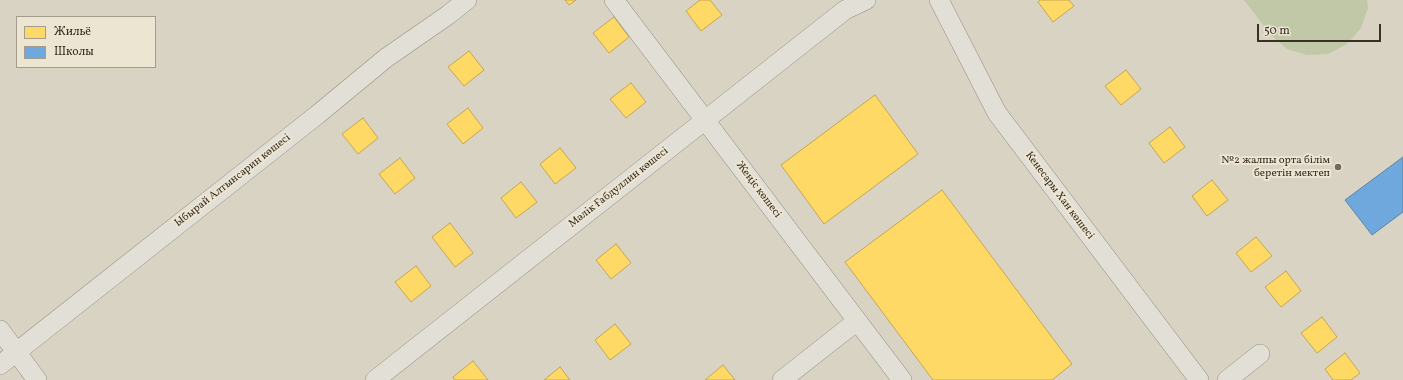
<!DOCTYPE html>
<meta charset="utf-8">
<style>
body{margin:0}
#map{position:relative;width:1403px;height:380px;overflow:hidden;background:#d8d3c2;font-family:Vollkorn,serif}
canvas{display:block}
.legend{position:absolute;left:16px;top:16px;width:140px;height:52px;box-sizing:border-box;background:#ece5d2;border:1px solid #a59c8d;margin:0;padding:5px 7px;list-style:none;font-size:12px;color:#3b2f26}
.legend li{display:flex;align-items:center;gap:8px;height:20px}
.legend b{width:20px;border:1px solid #a59c8d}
.scale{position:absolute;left:1257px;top:24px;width:124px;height:18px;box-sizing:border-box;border:2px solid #3b2f26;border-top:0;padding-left:5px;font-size:12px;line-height:14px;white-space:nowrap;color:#3b2f26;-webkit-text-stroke:3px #ece5d2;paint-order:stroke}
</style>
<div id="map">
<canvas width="1403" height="380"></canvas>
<ul class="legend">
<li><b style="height:11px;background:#ffd966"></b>Жильё</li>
<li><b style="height:11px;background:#6fa8dc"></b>Школы</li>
</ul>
<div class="scale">50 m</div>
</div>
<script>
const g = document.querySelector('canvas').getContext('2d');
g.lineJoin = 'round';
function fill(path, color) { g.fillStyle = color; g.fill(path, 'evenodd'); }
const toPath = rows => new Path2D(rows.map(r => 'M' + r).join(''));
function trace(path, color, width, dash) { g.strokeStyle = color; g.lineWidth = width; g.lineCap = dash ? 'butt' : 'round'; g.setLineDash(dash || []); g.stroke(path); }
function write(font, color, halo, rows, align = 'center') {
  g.font = font + ' Vollkorn,serif'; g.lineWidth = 4; g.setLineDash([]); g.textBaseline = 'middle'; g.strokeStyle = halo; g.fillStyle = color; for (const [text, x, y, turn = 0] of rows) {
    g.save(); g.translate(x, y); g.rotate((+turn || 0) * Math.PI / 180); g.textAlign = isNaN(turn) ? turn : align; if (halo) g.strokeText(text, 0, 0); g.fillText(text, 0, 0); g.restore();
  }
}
fill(toPath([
 [1244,0,1367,0,1368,8,1361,28,1347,44,1328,54,1307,55,1287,49,1271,35]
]), '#c0c8a8');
const homes = toPath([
 [565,0,576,0,569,5,565,0],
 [700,0,710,0,722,15,701,31,686,11,700,0],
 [1040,0,1069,0,1074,6,1053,22,1038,2,1040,0],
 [614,17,629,37,609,53,593,33,614,17],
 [469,51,484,70,464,86,448,67,469,51],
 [1126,70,1141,89,1121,105,1105,86,1126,70],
 [631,83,646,102,626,118,610,99,631,83],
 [875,95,918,154,824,224,781,165,875,95],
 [468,108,483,128,463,144,447,124,468,108],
 [363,118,378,138,358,154,342,134,363,118],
 [1170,127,1185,147,1164,163,1149,143,1170,127],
 [560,148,576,168,555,184,540,164,560,148],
 [400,158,415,178,395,194,379,174,400,158],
 [1212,180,1228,200,1207,216,1192,196,1212,180],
 [521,182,537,202,516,218,501,198,521,182],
 [942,190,1072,364,1052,380,933,380,845,262,942,190],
 [450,223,473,253,455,267,432,237,450,223],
 [1256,237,1272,256,1251,272,1236,253,1256,237],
 [616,244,631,263,611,279,596,260,616,244],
 [416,266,431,286,411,302,395,282,416,266],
 [1286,271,1301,291,1281,307,1265,287,1286,271],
 [1322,317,1337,337,1317,353,1301,333,1322,317],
 [615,324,631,344,610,360,595,340,615,324],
 [1345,353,1360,373,1351,380,1333,380,1325,369,1345,353],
 [473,361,488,380,455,380,453,377,473,361],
 [723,365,735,380,705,380,723,365],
 [560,367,570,380,544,380,560,367]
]);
fill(homes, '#ffd966');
trace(homes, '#c4a653', 1);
const schools = toPath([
 [1403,157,1403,212,1372,235,1345,200,1403,157]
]);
fill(schools, '#6fa8dc');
trace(schools, '#5f84a5', 1);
const minor = toPath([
 [614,0,902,380],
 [939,0,997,113,1199,380],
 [0,330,37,380],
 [0,365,317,115,386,58,448,15,467,0],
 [375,380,845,10,866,0],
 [782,380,857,321],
 [1227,380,1260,354]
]);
trace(minor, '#948f85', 20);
trace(minor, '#e2dfd6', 19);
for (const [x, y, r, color] of [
 [1338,167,4,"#72685d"]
]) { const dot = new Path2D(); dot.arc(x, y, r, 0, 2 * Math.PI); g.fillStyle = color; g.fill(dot); trace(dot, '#ece5d2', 1.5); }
write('11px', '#3b2f26', '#ece5d2', [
 ["№2 жалпы орта білім",1330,161],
 ["беретін мектеп",1330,174]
], 'right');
write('11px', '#3b2f26', '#ece5d2', [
 ["Ыбырай Алтынсарин көшесі",233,181,-38],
 ["Мәлік Ғабдуллин көшесі",619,188,-38],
 ["Жеңіс көшесі",758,190,53],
 ["Кенесары Хан көшесі",1059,196,53]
]);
</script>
